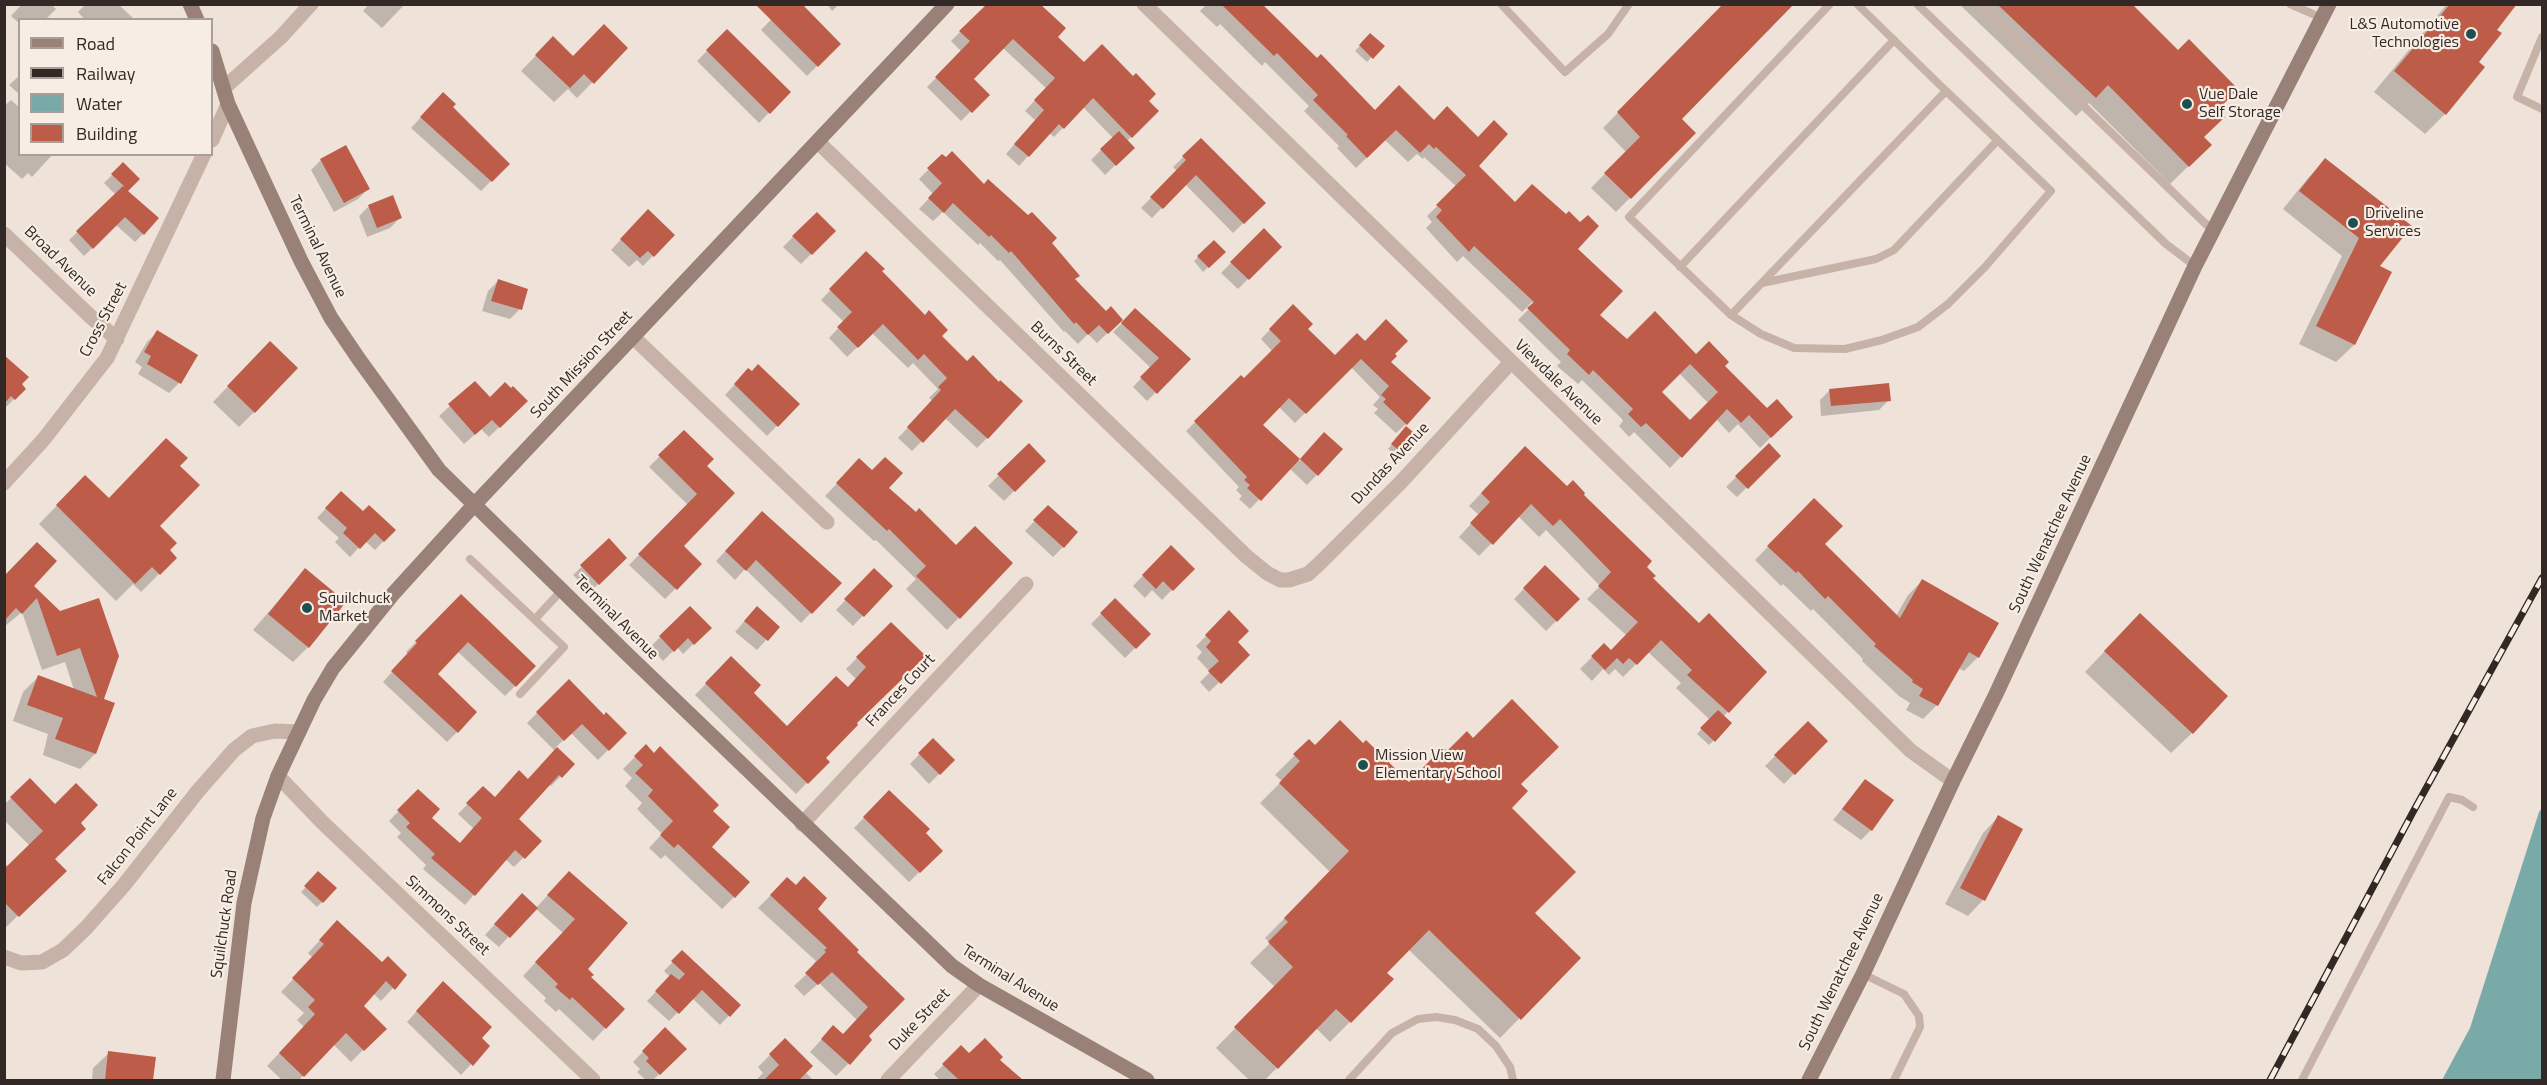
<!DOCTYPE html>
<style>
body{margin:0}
#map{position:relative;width:2547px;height:1085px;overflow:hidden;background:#efe3d9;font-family:"Titillium Web",sans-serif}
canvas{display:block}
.frame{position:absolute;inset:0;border:6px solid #322926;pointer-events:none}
.legend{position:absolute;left:18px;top:18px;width:195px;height:138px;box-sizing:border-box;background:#f7ede4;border:2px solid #a89f98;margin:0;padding:8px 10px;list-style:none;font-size:18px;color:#322926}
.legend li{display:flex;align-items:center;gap:12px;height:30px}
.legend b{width:30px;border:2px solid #a89f98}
</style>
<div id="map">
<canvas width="2547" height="1085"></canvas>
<div class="frame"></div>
<ul class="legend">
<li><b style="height:8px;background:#998177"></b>Road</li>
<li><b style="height:8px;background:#322926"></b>Railway</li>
<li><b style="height:16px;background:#7aaaa8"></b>Water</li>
<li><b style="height:16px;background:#bd5c49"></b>Building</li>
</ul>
</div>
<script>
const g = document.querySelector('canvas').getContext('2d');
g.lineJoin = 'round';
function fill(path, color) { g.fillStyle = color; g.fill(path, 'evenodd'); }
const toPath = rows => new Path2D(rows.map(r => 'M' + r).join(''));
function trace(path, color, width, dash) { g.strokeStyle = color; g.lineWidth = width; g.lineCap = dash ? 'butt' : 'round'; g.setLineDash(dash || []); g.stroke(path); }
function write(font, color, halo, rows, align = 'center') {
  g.font = font + ' "Titillium Web",sans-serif'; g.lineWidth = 4.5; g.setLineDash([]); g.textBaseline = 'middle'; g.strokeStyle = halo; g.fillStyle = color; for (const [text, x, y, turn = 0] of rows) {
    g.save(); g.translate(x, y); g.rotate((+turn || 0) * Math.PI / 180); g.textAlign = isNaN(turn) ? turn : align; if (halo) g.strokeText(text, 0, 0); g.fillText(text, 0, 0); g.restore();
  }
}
fill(toPath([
 [2542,808,2542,1080,2442,1080,2470,1028,2539,812]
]), '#7aaaa8');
fill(toPath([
 [22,4,51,4,56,9,45,20,20,20,20,24,11,16],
 [86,4,118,4,135,20,85,20,78,12],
 [369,4,405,4,382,28,363,11],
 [786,4,839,44,807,76,761,30],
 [827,4,839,4,832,11],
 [1207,4,1260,4,1374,112,1477,166,1515,203,1575,249,1598,315,1627,341,1696,356,1723,366,1767,410,1791,417,1760,448,1738,424,1729,433,1716,419,1670,468,1634,432,1629,437,1619,426,1623,421,1621,418,1582,380,1578,384,1557,366,1561,362,1518,320,1534,304,1532,302,1522,312,1463,256,1457,262,1426,228,1432,222,1427,216,1457,187,1424,157,1423,159,1417,154,1408,162,1385,140,1356,168,1337,148,1339,146,1304,111,1309,106,1265,62,1262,66,1220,24,1217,27,1200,11],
 [1679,373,1708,403,1690,422,1660,392],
 [1725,4,1679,119,1694,133,1616,212,1591,188,1626,152,1603,128],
 [1959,4,2130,4,2215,110,2202,137,2210,145,2170,184,2089,103,2076,116],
 [2447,4,2514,4,2495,30,2445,114,2425,134,2374,92],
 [727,31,789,92,759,123,697,61],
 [960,32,1056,37,1084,64,1147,101,1157,111,1127,141,1133,148,1105,175,1091,160,1113,138,1083,107,1054,137,1049,133,1019,166,1006,154,1035,120,1025,111,1046,88,1003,48,972,80,987,95,961,121,927,87,962,52,951,41],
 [1370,35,1382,46,1367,62,1355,51],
 [553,38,573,57,626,48,577,98,568,89,554,102,521,71],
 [20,75,20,95,9,85],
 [11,100,20,108,20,154,53,154,32,177,28,173,22,179,4,163,4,106],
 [433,104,450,107,508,164,481,191,411,128],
 [1201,140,1264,203,1233,233,1185,184,1152,218,1141,208,1177,171,1173,167],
 [942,156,984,186,1050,243,1074,280,1106,313,1121,320,1097,343,1088,334,1078,344,1065,331,1064,332,1000,260,998,261,980,243,978,245,943,212,933,221,919,209,933,194,919,179],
 [321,160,368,189,358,199,334,212,311,170],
 [2325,160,2378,267,2390,273,2354,345,2336,362,2299,344,2342,256,2283,209,2308,178],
 [123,164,126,191,143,234,135,242,116,225,84,256,69,240,116,195,104,183],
 [369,206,400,218,390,228,367,237,359,216],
 [816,214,834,231,801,264,783,247],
 [638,221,673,235,643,266,637,260,629,267,611,250],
 [1264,230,1280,247,1238,289,1221,273],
 [1214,242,1224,252,1203,272,1194,261],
 [866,253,880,271,967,363,987,438,977,448,945,418,912,451,898,438,933,401,929,398,938,389,913,363,908,368,872,333,847,357,829,338,844,322,821,300],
 [498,281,520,309,510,319,482,311,488,291],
 [1293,306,1306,329,1335,357,1365,343,1393,354,1389,362,1406,424,1396,433,1374,413,1378,409,1373,405,1380,397,1351,367,1295,423,1279,407,1261,425,1299,461,1314,444,1341,450,1307,485,1289,468,1250,509,1239,499,1242,496,1236,490,1239,487,1186,431,1241,377,1244,380,1272,351,1261,339],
 [1135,310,1189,359,1147,401,1133,387,1151,368,1113,332],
 [157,332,196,356,179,383,169,393,138,374,142,367,135,362,147,342],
 [4,357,24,389,6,407,4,405],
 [255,358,254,412,239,427,213,402],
 [748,370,798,404,767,436,725,395],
 [475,383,490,399,526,401,489,437,481,429,464,444,439,416],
 [1830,390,1889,400,1879,410,1821,416,1820,400],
 [684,432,705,466,733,493,681,546,700,564,665,599,629,565,688,505,649,467],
 [1401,433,1416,437,1399,458,1388,449],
 [1029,445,1044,461,1004,501,988,486],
 [1769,445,1779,456,1737,497,1726,487],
 [1513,460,1582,495,1644,567,1651,578,1699,625,1765,672,1723,717,1730,724,1709,745,1697,734,1710,720,1676,688,1681,683,1648,652,1623,677,1615,669,1609,675,1603,669,1592,681,1580,669,1604,645,1611,652,1626,635,1587,599,1600,586,1546,530,1539,537,1518,516,1479,556,1459,537,1479,515,1469,506],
 [178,466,158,526,167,550,175,558,141,592,133,584,116,601,39,524,67,495,108,500],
 [847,473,887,488,956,547,1011,563,947,630,906,589,916,579,876,540,874,541,825,496],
 [1814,500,1823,544,1896,616,1908,595,1922,581,1997,624,1978,657,1964,671,1958,668,1937,705,1923,719,1906,710,1910,703,1899,696,1862,661,1863,659,1813,609,1811,611,1783,584,1781,586,1755,560],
 [332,502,394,530,375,550,365,541,350,557,335,542,339,538,317,518],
 [1048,507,1063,547,1053,557,1025,531],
 [752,523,840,583,801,623,745,569,735,580,716,561],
 [609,540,625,558,590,592,573,575],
 [1171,547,1192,569,1162,600,1152,590,1145,598,1133,586],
 [1545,567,1578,599,1546,631,1514,599],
 [305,570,308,647,293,662,253,630],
 [874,570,891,586,853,626,836,610],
 [4,578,32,586,60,613,98,600,102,700,95,754,80,769,43,755,48,734,13,721,23,692,38,677,74,690,65,662,42,670,22,612,4,627],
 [461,597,534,667,505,696,457,651,436,674,457,732,447,742,383,682,408,654,406,652],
 [1115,600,1149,634,1125,658,1091,624],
 [690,608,710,628,683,654,677,647,663,661,650,647],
 [1229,613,1236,642,1248,655,1209,692,1200,682,1210,672,1197,658,1202,652,1196,646],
 [747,618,778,627,757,650,735,632],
 [891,624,855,724,824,758,827,762,796,794,695,695,731,658,752,693,787,728,848,688,856,679,846,669],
 [2120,635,2192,733,2171,753,2085,672],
 [569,681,604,717,625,733,598,760,571,733,555,748,573,764,551,786,549,784,517,819,540,841,514,867,505,859,465,905,423,869,426,865,397,837,401,833,389,821,418,791,429,818,459,844,473,828,458,814,483,788,494,798,527,780,555,751,527,723],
 [1808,723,1826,741,1784,784,1765,766],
 [933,740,953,760,929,784,910,764],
 [1309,741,1315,747,1409,784,1447,753,1519,784,1509,808,1533,913,1579,958,1500,1038,1408,949,1385,973,1392,979,1330,1042,1316,1028,1265,1080,1249,1080,1216,1048,1275,987,1250,963,1270,943,1265,938,1330,872,1260,803,1282,781,1275,775],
 [646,746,711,811,710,847,734,897,722,909,665,855,661,859,649,848,662,834,637,809,642,803,625,786,632,778,623,769],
 [29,780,55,806,79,823,53,859,50,885,4,929,4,863,9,867,30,846,4,820,4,805],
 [1865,780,1871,830,1861,840,1833,820],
 [889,792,941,851,909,882,854,828],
 [1998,817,2021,829,1983,900,1968,916,1945,904,1983,833],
 [318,874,335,889,317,907,301,892],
 [556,886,626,923,586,969,589,977,623,1009,593,1041,559,1009,556,1012,544,1001,546,998,523,976,563,933,535,908,499,947,485,935,512,905,536,908],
 [775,891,816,909,855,952,903,999,867,1036,848,1064,836,1076,810,1052,833,1027,842,1036,857,1020,819,983,804,996,794,986,815,966,813,964,816,961,758,908],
 [325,935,405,975,381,1001,373,993,362,1006,384,1029,351,1062,333,1044,299,1080,282,1080,267,1066,304,1027,297,1020,304,1013,281,992,313,958,308,953],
 [682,952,739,1005,720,1025,692,998,669,1021,647,1001,670,977,664,971],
 [433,993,488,1046,461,1075,407,1022],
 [665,1029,685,1049,653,1080,646,1080,637,1072,640,1069,633,1062],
 [785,1040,805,1072,813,1080,756,1080,763,1073,758,1067],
 [961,1048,969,1056,998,1060,1021,1080,940,1080,934,1074],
 [109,1053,154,1059,151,1080,92,1080,93,1068]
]), '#0003');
fill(toPath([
 [755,4,802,4,841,44,818,67],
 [987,4,1040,4,1066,28,1058,37,1084,62,1102,44,1133,76,1136,73,1156,94,1149,101,1159,111,1132,138,1093,98,1064,129,1059,124,1029,157,1014,144,1044,110,1034,100,1055,78,1013,39,974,79,990,95,972,113,935,77,970,41,959,31],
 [1221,4,1262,4,1317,58,1321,54,1375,110,1399,85,1434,120,1447,106,1478,137,1494,120,1508,134,1479,166,1515,202,1532,184,1566,214,1569,211,1580,222,1588,215,1599,226,1578,249,1623,291,1600,315,1627,339,1655,311,1696,354,1709,341,1729,362,1725,366,1767,408,1777,399,1793,417,1771,438,1749,415,1741,423,1727,409,1682,458,1646,423,1641,427,1628,414,1633,409,1631,407,1593,370,1589,375,1567,354,1570,350,1527,308,1534,302,1474,246,1469,252,1436,217,1442,210,1436,205,1466,175,1436,147,1434,149,1429,144,1420,153,1396,130,1367,158,1346,136,1348,135,1313,100,1318,95,1277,53,1274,56],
 [1690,364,1718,392,1690,420,1662,392],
 [1723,4,1794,4,1682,119,1696,133,1631,199,1604,173,1640,137,1617,112],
 [1997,4,2132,4,2178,50,2189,39,2238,89,2218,110,2225,117,2204,137,2212,145,2189,167,2108,85,2096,98],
 [2450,4,2517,4,2497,30,2502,33,2479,62,2485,67,2446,115,2394,71],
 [604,24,628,48,594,84,584,74,570,88,535,55,553,36,573,56],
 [727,29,791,92,770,114,706,50],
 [1370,33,1385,46,1373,59,1359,45],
 [443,92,456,104,453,107,510,164,492,182,420,117],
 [1119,131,1135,148,1116,166,1100,149],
 [1201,138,1266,203,1244,224,1196,175,1163,209,1150,197,1186,160,1182,156],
 [346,145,370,189,344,203,320,159],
 [952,151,984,184,988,179,1028,215,1032,212,1057,238,1052,243,1080,276,1075,279,1106,311,1111,306,1123,320,1108,334,1099,325,1088,335,1076,322,1074,324,1011,251,1009,253,991,235,989,237,953,203,944,213,928,198,942,183,927,168,942,154,946,157],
 [2325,158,2412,226,2380,266,2392,272,2355,345,2316,326,2359,238,2299,191],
 [123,162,140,179,128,191,159,218,144,235,125,217,93,249,76,231,123,186,125,187,111,174],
 [393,195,402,218,377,228,368,205],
 [648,209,675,235,654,257,648,251,640,258,620,239],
 [817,212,836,231,812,255,792,236],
 [1264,228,1282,247,1249,280,1230,262],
 [1214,240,1226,252,1209,268,1197,256],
 [866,251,885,269,882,271,925,315,929,310,948,330,942,336,967,361,973,355,999,382,1000,380,1023,401,988,439,955,409,923,443,907,427,941,390,938,387,947,378,924,354,918,360,883,324,858,348,837,327,852,312,829,289],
 [498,279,528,289,522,310,491,301],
 [1293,304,1313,324,1308,329,1335,355,1357,333,1365,341,1386,319,1408,341,1395,354,1397,356,1391,362,1431,398,1407,425,1383,402,1386,399,1381,395,1389,386,1361,359,1306,414,1289,398,1263,425,1300,459,1261,501,1247,488,1250,485,1244,480,1247,477,1194,421,1241,375,1244,378,1281,341,1269,329],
 [1135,308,1191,359,1157,394,1140,377,1159,358,1121,323],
 [157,330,198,355,181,384,147,364,151,356,144,352],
 [270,341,298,368,255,413,227,386],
 [4,355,29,377,22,384,26,389,15,400,11,396,4,404],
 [758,364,800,404,778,427,734,384,748,368,752,371],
 [475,381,490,397,505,382,511,388,513,386,528,401,500,428,492,420,475,435,448,404],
 [1889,383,1891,401,1831,406,1829,389],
 [1406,426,1419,437,1404,454,1391,444],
 [684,430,714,459,707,466,735,493,684,546,702,564,677,590,638,554,697,494,658,455],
 [1324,432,1343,449,1318,476,1300,459],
 [166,438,188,458,180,466,200,485,160,526,177,543,170,550,177,558,160,575,152,567,135,584,56,505,85,475,109,498],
 [1029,443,1046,461,1015,492,997,474],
 [1769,443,1781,456,1748,489,1735,476],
 [1525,446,1567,486,1573,480,1585,493,1584,495,1652,561,1647,567,1656,576,1653,578,1699,623,1709,613,1767,672,1729,713,1687,675,1692,670,1661,640,1637,665,1629,658,1623,664,1617,658,1605,670,1591,656,1604,643,1611,650,1638,622,1598,586,1611,572,1560,519,1553,526,1531,504,1493,545,1470,523,1490,502,1481,493],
 [885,457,903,473,889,488,916,512,919,508,956,545,975,526,1013,563,960,619,916,576,926,566,889,529,887,531,836,483,859,458,872,470],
 [341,491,363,511,369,505,396,530,384,542,375,533,360,549,343,533,347,528,325,508],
 [1814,498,1843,526,1825,544,1900,618,1922,579,1999,623,1979,658,1969,652,1938,706,1919,696,1923,689,1912,682,1913,680,1874,646,1876,644,1828,596,1825,599,1798,571,1796,573,1767,546],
 [1048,505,1078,532,1064,548,1033,520],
 [762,511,842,583,812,614,756,560,746,571,725,551],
 [609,538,627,558,599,585,580,565],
 [37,542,57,561,34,586,60,611,99,598,119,656,104,699,115,703,96,754,55,739,63,718,27,705,38,675,97,697,80,648,57,656,37,598,22,614,16,608,4,621,4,576],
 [1171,545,1195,569,1173,591,1163,581,1156,589,1142,575],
 [1545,565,1580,599,1557,622,1523,588],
 [305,568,346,602,309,648,268,614],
 [874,568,893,586,864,617,844,599],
 [461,594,536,666,516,687,468,642,438,674,477,712,458,733,391,671,417,643,415,641],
 [1115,598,1151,634,1136,649,1100,613],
 [690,606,712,628,694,645,688,638,674,652,659,636],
 [757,606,780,627,768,641,744,621],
 [1229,610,1249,631,1238,642,1250,655,1221,684,1208,671,1219,661,1206,647,1211,641,1205,635],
 [2140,613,2228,696,2193,734,2104,651],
 [891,622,926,656,857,723,858,725,826,758,830,762,808,784,705,683,731,656,761,685,754,693,787,726,836,676,848,687,866,667,856,657],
 [569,679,604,715,606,712,627,733,609,751,582,724,564,741,536,712],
 [1512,699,1559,747,1521,784,1528,791,1512,808,1576,872,1535,913,1581,958,1521,1020,1429,930,1387,973,1394,979,1351,1023,1336,1009,1278,1069,1234,1027,1293,967,1268,942,1288,922,1284,918,1349,851,1279,783,1300,761,1293,754,1309,739,1315,745,1340,720,1363,743,1366,740,1409,782,1443,747,1447,751,1467,731,1473,738],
 [1718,710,1732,723,1715,742,1700,728],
 [1808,721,1828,741,1795,775,1774,755],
 [933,738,955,760,940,775,918,753],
 [646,744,654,753,660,746,719,805,713,811,730,827,712,847,750,882,735,898,678,844,674,848,660,835,673,821,648,796,653,790,635,773,643,765,634,756],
 [557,747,575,764,562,778,559,775,519,819,542,841,525,859,515,850,475,896,431,858,435,854,406,827,410,823,397,810,418,789,440,809,432,818,460,843,482,818,466,803,483,786,495,797,519,770,528,779],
 [30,778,55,804,76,783,98,805,81,823,86,829,55,859,67,871,19,917,4,902,4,869,43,831,10,797],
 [1865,779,1894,800,1872,831,1842,809],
 [889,790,930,829,926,833,943,851,920,873,863,817],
 [1998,815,2023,829,1985,901,1960,888],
 [318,871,337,888,323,903,304,886],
 [569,871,628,923,588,969,594,975,591,977,625,1009,606,1029,572,997,570,1000,555,987,558,984,535,962,575,919,547,895],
 [804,876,827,898,818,909,859,950,857,952,905,999,869,1036,872,1040,850,1065,821,1039,833,1025,843,1034,868,1007,832,972,818,985,805,973,826,952,824,950,827,948,770,895,787,877,796,885],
 [522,893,538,908,510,938,494,924],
 [337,920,382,962,388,956,407,975,395,990,386,981,364,1006,387,1029,364,1051,346,1033,304,1077,279,1053,315,1014,308,1007,315,1000,292,978,324,944,319,940],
 [682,950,741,1005,730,1017,702,990,679,1014,655,991,671,974,679,980,685,974,671,961],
 [443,981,492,1027,482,1038,490,1046,473,1066,416,1011],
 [665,1027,687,1049,660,1075,646,1061,649,1058,642,1051],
 [785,1038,813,1066,799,1080,764,1080,779,1065,769,1054],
 [985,1038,1003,1057,1000,1060,1023,1080,959,1080,942,1064,961,1045,969,1053],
 [108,1051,156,1057,153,1080,105,1080]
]), '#bd5c49');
trace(toPath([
 [1501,4,1565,72,1608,34,1629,4],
 [1830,4,1629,217,1731,315,1946,91,1857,4],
 [1917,4,2166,244,2195,266],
 [1978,4,2213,231],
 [2290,4,2322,18],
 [2542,37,2517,97,2542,109],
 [1680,267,1894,40],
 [1762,283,1876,259,1894,250,1997,141],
 [1731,315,1761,334,1794,348,1845,349,1882,340,1918,327,1948,304,1985,267,2051,191,1946,91],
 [470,559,564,647,520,694],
 [535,619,562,590],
 [1863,974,1904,994,1919,1016,1920,1027,1894,1080],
 [1349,1080,1392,1033,1418,1019,1436,1017,1455,1020,1478,1029,1496,1046,1510,1067,1513,1080],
 [2302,1080,2449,797,2462,800,2473,807]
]), '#c6b2a6', 8);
trace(toPath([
 [1144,4,1911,751,1953,781],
 [224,88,281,37,311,4],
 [212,140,228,104],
 [818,142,1246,556,1267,573,1280,580,1289,580,1308,574,1320,563,1402,481,1511,362],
 [4,234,92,318,117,339],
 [633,337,827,522],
 [4,483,44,439,107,358,204,154],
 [278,776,322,822,593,1080],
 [802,824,1026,584],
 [4,957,21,963,42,962,63,950,86,928,124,885,198,791,234,750,252,736,275,731,299,732],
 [888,1080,979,985]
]), '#c6b2a6', 15);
trace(toPath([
 [190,4,197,20],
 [212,51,228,104,301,261,331,318,358,358,439,470,626,653,952,966,979,985,1147,1080],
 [223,1080,244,903,263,818,278,776,314,700,333,668,393,594,474,505,947,4],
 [1809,1080,1863,974,1953,781,1996,694,2195,266,2329,4]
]), '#998177', 15);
const rail = toPath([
 [2270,1080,2413,812,2542,578]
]);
trace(rail, '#322926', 7);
trace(rail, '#f7ede4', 4.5, [14]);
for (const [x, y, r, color] of [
 [2471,34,6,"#1f5050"],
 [2187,104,6,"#1f5050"],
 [2353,223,6,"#1f5050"],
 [307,608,6,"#1f5050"],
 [1363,765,6,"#1f5050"]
]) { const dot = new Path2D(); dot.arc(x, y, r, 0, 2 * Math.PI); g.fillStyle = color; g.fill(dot); trace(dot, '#f7ede4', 2); }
write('16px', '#322926', '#f7ede4', [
 ["L&S Automotive",2459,25,"right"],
 ["Technologies",2459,43,"right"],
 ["Vue Dale",2199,95],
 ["Self Storage",2199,113],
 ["Driveline",2365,214],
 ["Services",2365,232],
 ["Squilchuck",319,599],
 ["Market",319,617],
 ["Mission View",1375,756],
 ["Elementary School",1375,774]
], 'left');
write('16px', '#322926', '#f7ede4', [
 ["Terminal Avenue",317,247,64],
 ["Broad Avenue",60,262,44],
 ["Cross Street",104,320,-62],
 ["Burns Street",1063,354,44],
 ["South Mission Street",582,365,-47],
 ["Viewdale Avenue",1558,383,44],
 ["Dundas Avenue",1391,464,-47],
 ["South Wenatchee Avenue",2051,534,-65],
 ["Terminal Avenue",616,618,45],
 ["Frances Court",901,691,-47],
 ["Falcon Point Lane",138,837,-52],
 ["Simmons Street",447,916,43],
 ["Squilchuck Road",225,924,-82],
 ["South Wenatchee Avenue",1842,972,-64],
 ["Terminal Avenue",1010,979,32],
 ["Duke Street",920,1020,-46]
]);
</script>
